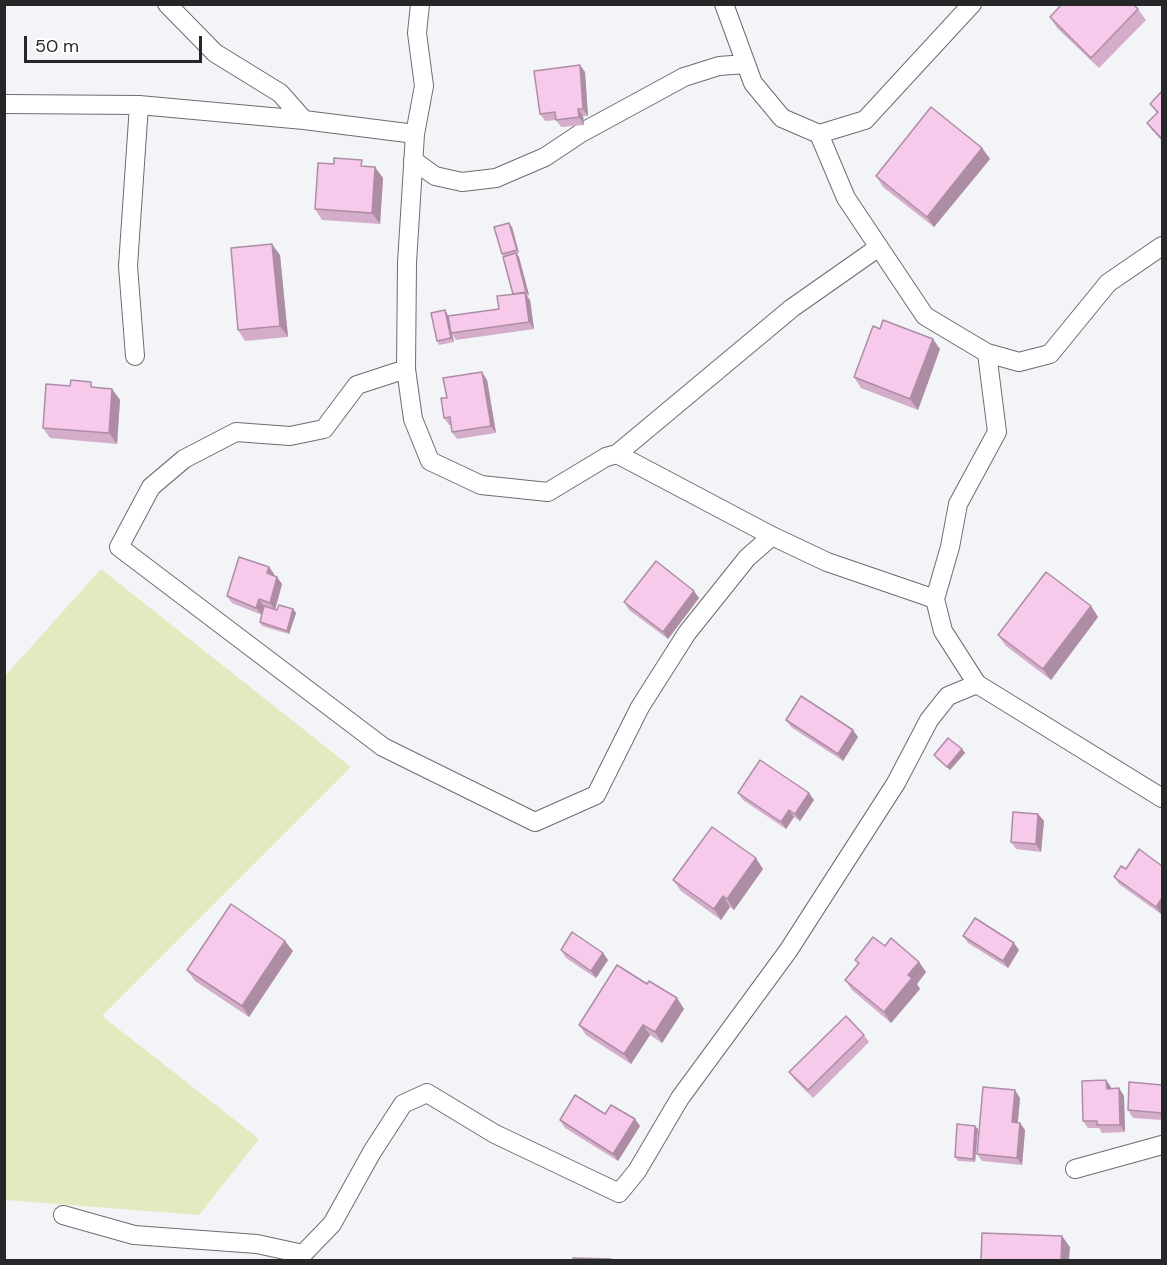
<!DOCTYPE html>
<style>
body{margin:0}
#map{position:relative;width:1167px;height:1265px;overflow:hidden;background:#f2f4f8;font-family:"DM Sans",sans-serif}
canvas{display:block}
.frame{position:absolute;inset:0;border:6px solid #262728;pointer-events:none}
.scale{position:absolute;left:24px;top:36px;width:178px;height:27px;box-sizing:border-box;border:3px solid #262728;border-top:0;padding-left:8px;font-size:18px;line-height:21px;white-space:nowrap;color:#262728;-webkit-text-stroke:4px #fff;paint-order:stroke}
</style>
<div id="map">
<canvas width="1167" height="1265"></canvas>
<div class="frame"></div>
<div class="scale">50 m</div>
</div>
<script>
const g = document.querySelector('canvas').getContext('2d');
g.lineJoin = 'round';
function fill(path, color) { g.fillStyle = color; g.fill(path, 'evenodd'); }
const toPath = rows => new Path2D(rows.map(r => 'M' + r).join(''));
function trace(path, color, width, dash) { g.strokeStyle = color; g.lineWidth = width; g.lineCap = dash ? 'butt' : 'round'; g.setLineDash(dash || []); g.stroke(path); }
fill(toPath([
 [101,569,351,767,102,1016,259,1139,199,1215,5,1200,5,676]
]), '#e3eabf');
const minor = toPath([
 [167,4,215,53,280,93,304,120,415,134],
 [724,4,753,83,782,118,819,134,865,120,972,4],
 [4,104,139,105,304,120],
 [819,134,846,198,925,316,987,353,1019,362,1050,354,1108,283,1162,246],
 [413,160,435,176,462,182,496,178,545,157,581,133,684,77,719,66,746,64],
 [135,356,128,266,139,105],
 [406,369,407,263,415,134,424,86,417,33,420,4],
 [617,454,792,308,879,247],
 [772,536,617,454,606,457,548,492,481,485,430,461,413,419,406,369,357,385,324,429,290,436,236,432,184,459,151,487,119,547,383,747,535,822,596,795,640,707,687,633,747,558,772,536,827,562,935,599,943,631,977,684,1162,798],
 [935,599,950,547,958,504,997,432,987,353],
 [1075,1169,1162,1145],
 [63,1215,134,1235,257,1244,303,1254,332,1224,372,1152,403,1104,427,1093,495,1134,619,1193,637,1171,680,1098,788,951,896,783,929,720,948,696,977,684]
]);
trace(minor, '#6b6d70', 20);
trace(minor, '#fff', 18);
fill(toPath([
 [1138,9,1146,20,1099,68,1057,28,1050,17],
 [585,72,588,116,583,116,584,125,561,127,556,120,545,121,540,114],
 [1162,91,1162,141,1152,130,1147,123,1157,113,1150,104],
 [982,148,990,159,934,227,883,187,876,176],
 [366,166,383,178,380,224,322,220,315,209],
 [512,227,519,253,517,254,519,257,529,295,527,296,530,300,534,329,456,340,452,334,454,342,439,345,437,341,447,313,450,323,499,309,513,294,504,257,502,254],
 [280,255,288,337,245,341,238,330],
 [880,329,940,349,918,410,861,388,854,377],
 [487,380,496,433,457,439,452,432,451,425,449,425,444,418],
 [95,388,112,389,120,400,117,444,50,438,43,428],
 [269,567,274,574,274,575,282,584,275,610,277,610,293,609,296,613,289,634,262,626,260,622,262,615,232,603,227,596],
 [699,598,668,639,629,610,624,602],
 [1091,606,1098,617,1051,680,1006,646,998,635],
 [786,720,858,737,843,761,791,727],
 [962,749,965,753,950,770,936,758,934,755],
 [738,793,809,793,814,800,800,821,794,817,786,829,743,800],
 [1038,814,1044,821,1041,852,1016,849,1011,842],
 [1162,866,1162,912,1161,914,1119,884,1114,877,1126,869],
 [763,869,734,910,730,907,721,920,681,891,673,880],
 [963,936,1019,950,1008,968,968,943],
 [561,950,603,953,608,960,596,978,566,958],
 [293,951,249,1017,195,981,187,970],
 [855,960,919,962,926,972,917,984,920,989,891,1023,852,990,845,980,858,964],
 [647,984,677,998,684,1009,662,1043,650,1035,631,1064,586,1035,579,1025],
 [864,1035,869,1042,813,1098,794,1079,789,1072],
 [1162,1085,1162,1120,1133,1118,1128,1110],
 [1111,1087,1111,1089,1124,1096,1125,1132,1102,1133,1099,1128,1088,1128,1083,1121],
 [1020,1098,1018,1122,1020,1123,1025,1130,1022,1165,982,1161,977,1154],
 [605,1114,640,1126,618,1161,565,1128,560,1120],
 [978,1129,975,1162,958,1161,955,1157]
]), '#d4adca');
fill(toPath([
 [580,65,585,72,588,116,583,109],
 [578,109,583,116,584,125,579,117],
 [982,148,990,159,934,227,927,217],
 [375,167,383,178,380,224,372,213],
 [509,223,512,227,519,253,517,250],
 [272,244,280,255,288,337,280,326],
 [516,253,519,257,529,295,526,292],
 [525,293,530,300,534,329,529,322],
 [445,310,447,313,454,342,451,338],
 [933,339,940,349,918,410,910,399],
 [482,372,487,380,496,433,491,426],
 [112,389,120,400,117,444,109,433],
 [269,567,274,574,272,580,267,573],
 [277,577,282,584,275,610,270,603],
 [694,591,699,598,668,639,663,632],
 [259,599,264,607,262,615,256,608],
 [1091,606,1098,617,1051,680,1043,669],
 [293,609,296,613,289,634,287,631],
 [853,730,858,737,843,761,838,754],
 [962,749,965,753,950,770,947,767],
 [809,793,814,800,800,821,795,814],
 [789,810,794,817,786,829,781,822],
 [1038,814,1044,821,1041,852,1036,844],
 [756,858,763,869,734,910,727,899],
 [723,896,730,907,721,920,714,909],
 [1162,898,1162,912,1161,914,1156,907],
 [285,941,293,951,249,1017,242,1006],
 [1014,943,1019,950,1008,968,1003,961],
 [603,953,608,960,596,978,591,971],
 [919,962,926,972,917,984,920,989,891,1023,884,1012,908,975],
 [677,998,684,1009,662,1043,655,1032],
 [643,1025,650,1035,631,1064,624,1054],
 [1106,1080,1111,1087,1112,1096,1107,1089],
 [1119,1088,1124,1096,1125,1132,1120,1125],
 [1015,1090,1020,1098,1017,1129,1012,1122],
 [635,1119,640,1126,618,1161,613,1154],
 [1020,1123,1025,1130,1022,1165,1017,1158],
 [975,1126,978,1129,975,1162,973,1159],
 [1062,1236,1070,1247,1069,1260,1061,1260]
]), '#ad8da4');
const building = toPath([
 [1062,4,1133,4,1138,9,1091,58,1050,17,1062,4],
 [580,65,583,109,578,109,579,117,556,120,555,112,540,114,534,71,580,65],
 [1162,91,1162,139,1147,123,1158,112,1150,104,1162,91],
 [931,107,982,148,927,217,876,176,931,107],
 [334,158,362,160,361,166,375,167,372,213,315,209,318,163,334,164,334,158],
 [509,223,517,250,502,254,494,227,509,223],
 [272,244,280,326,238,330,231,248,272,244],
 [516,253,526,292,513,294,503,257,516,253],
 [525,293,529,322,451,333,448,316,499,309,497,296,525,293],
 [445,310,451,338,437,341,431,313,445,310],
 [883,320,933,339,910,399,854,377,873,326,880,329,883,320],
 [482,372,491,426,452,432,450,417,444,418,441,398,447,398,443,378,482,372],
 [71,380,91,382,91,387,112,389,109,433,43,428,46,384,70,386,71,380],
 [239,557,269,567,267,573,277,577,270,603,259,599,256,608,227,596,239,557],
 [656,561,694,591,663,632,624,602,656,561],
 [1046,572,1091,606,1043,669,998,635,1046,572],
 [279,605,293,609,287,631,260,622,264,606,277,610,279,605],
 [801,696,853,730,838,754,786,720,801,696],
 [948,738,962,749,947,767,934,755,948,738],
 [760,760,809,793,795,814,789,810,781,822,738,793,760,760],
 [1013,812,1038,814,1036,844,1011,842,1013,812],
 [712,827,756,858,727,899,723,896,714,909,673,880,712,827],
 [1139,849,1162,866,1162,898,1156,907,1114,877,1121,866,1126,869,1139,849],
 [231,904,285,941,242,1006,187,970,231,904],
 [975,918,1014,943,1003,961,963,936,975,918],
 [572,932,603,953,591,971,561,950,572,932],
 [873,937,885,946,891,938,919,962,908,975,912,978,884,1012,845,980,859,963,855,960,873,937],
 [617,965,647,984,649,981,677,998,655,1032,643,1025,624,1054,579,1025,617,965],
 [846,1016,864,1035,808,1090,789,1072,846,1016],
 [1106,1080,1107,1089,1119,1088,1120,1125,1097,1125,1097,1121,1083,1121,1082,1081,1106,1080],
 [1129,1082,1162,1085,1162,1113,1128,1110,1129,1082],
 [983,1087,1015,1090,1012,1122,1020,1123,1017,1158,977,1154,983,1087],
 [575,1095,605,1114,611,1105,635,1119,613,1154,560,1120,575,1095],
 [957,1124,975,1126,973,1159,955,1157,957,1124],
 [982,1233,1062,1236,1061,1260,981,1260,982,1233],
 [573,1258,611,1259,611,1260,573,1260,573,1258]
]);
fill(building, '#f7c9eb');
trace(building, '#ad8da4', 1.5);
</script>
